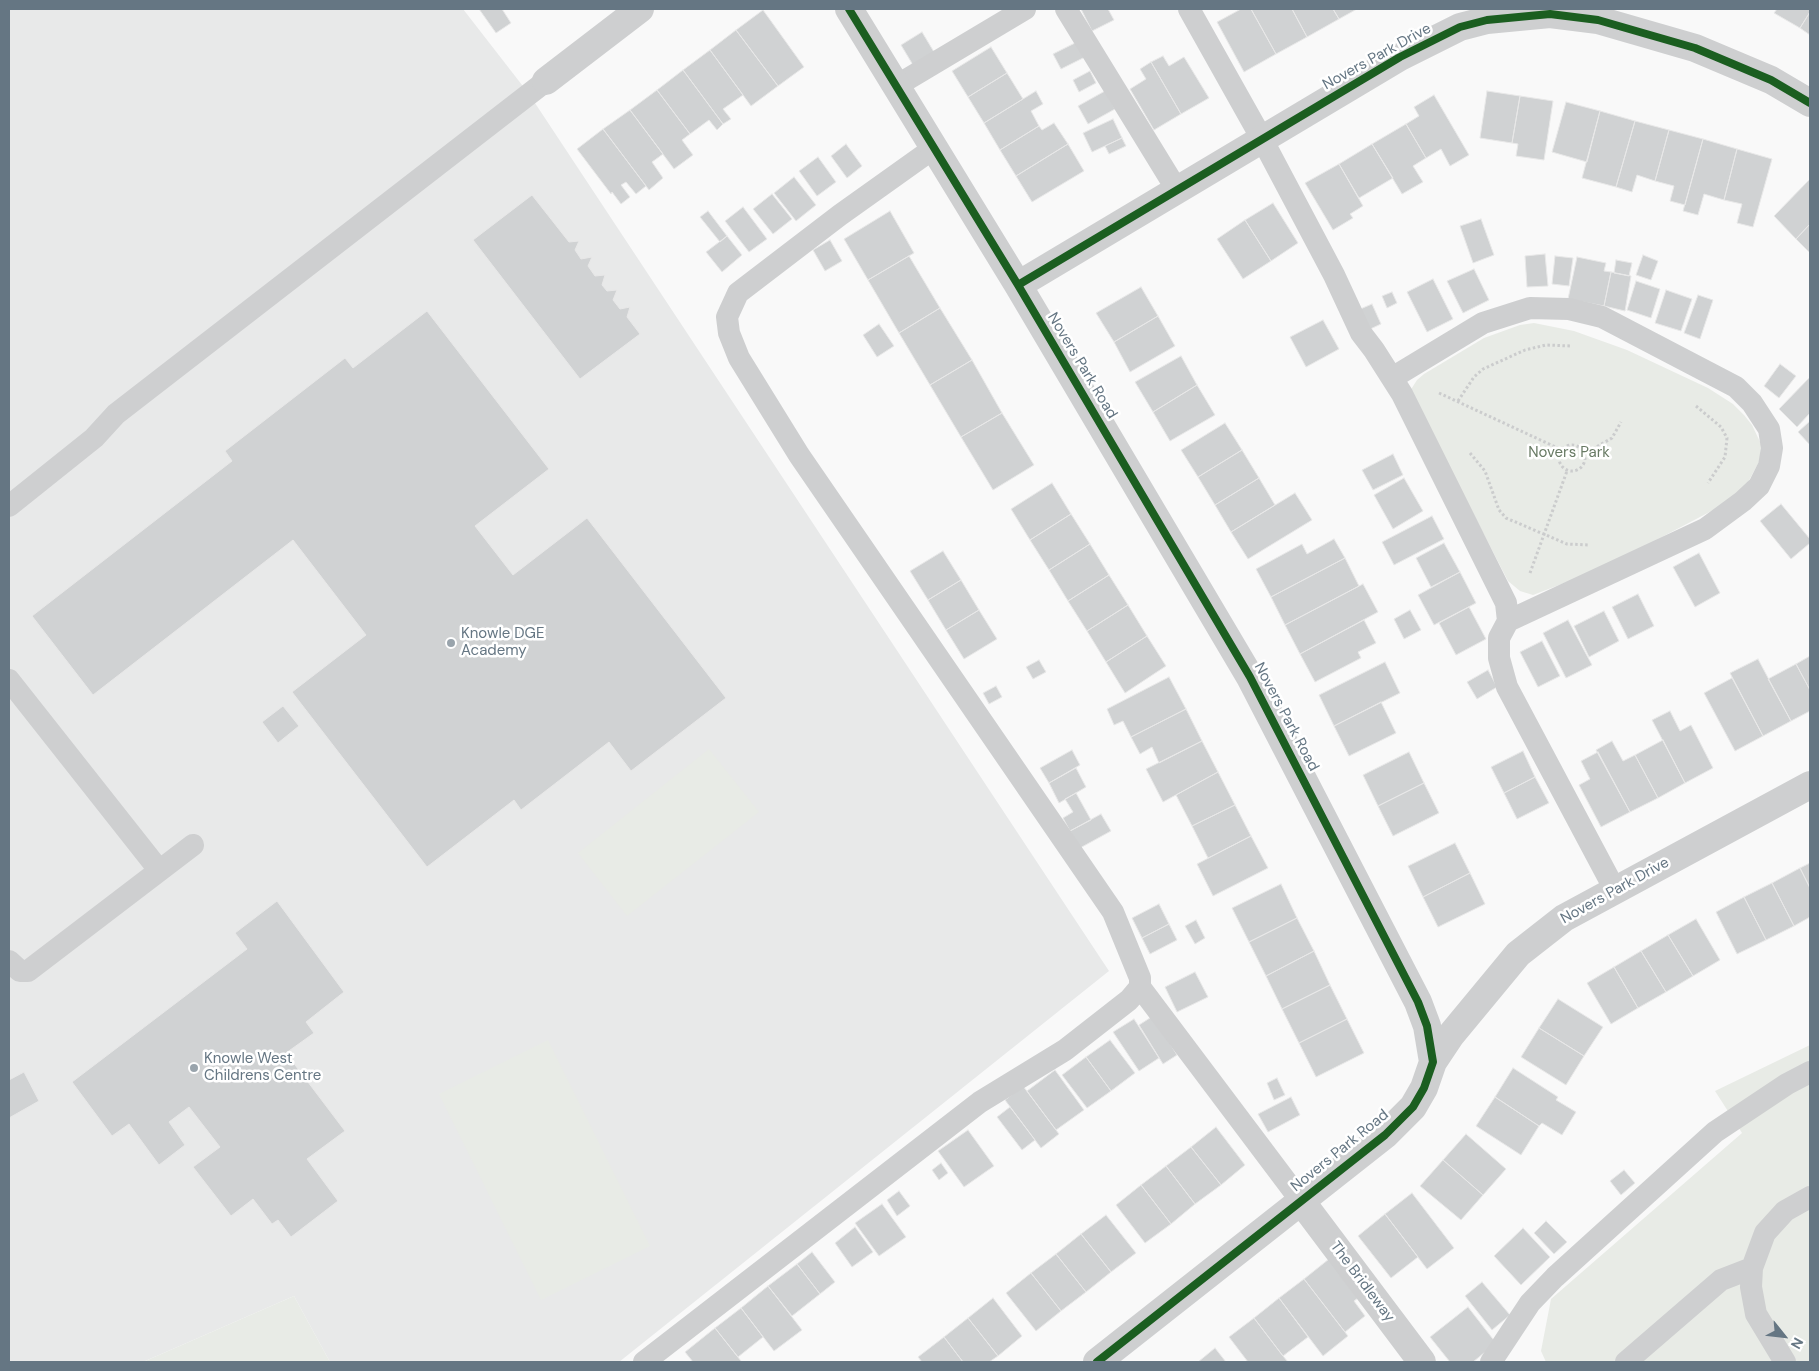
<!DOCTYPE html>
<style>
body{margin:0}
#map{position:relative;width:1819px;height:1371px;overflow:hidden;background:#f9f9f9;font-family:"DM Sans",sans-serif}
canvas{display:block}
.frame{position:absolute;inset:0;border:10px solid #657683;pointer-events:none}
.north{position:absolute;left:1759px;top:1311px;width:50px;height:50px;-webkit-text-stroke:4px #fff;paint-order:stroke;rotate:119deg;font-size:14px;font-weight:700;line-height:20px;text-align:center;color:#657683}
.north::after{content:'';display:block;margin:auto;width:18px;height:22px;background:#657683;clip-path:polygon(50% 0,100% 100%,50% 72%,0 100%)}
</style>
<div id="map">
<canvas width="1819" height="1371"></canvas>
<div class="frame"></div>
<div class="north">N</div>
</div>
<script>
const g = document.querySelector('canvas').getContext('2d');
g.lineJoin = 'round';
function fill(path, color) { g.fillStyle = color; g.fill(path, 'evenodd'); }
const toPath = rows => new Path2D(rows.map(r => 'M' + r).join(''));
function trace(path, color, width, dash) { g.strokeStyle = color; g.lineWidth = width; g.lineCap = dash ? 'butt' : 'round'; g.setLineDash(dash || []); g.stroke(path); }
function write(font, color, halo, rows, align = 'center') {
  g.font = font + ' "DM Sans",sans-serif'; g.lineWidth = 5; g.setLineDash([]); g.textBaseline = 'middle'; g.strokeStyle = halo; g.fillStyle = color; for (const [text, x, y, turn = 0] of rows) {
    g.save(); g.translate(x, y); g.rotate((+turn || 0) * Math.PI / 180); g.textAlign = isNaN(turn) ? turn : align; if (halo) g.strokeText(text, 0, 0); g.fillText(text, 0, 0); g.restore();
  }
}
fill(toPath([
 [9,9,463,9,529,94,1109,971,619,1362,330,1362,294,1296,143,1362,9,1362]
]), '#e8e9e9');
fill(toPath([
 [1534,323,1574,331,1627,350,1708,388,1733,404,1744,415,1752,425,1761,444,1760,460,1746,486,1719,507,1601,569,1533,595,1520,591,1508,581,1410,391,1417,380,1424,374,1484,338,1520,325],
 [709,749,759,812,627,916,578,853],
 [548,1040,650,1246,541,1300,439,1094],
 [1810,1045,1810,1362,1546,1362,1541,1351,1551,1299,1742,1133,1715,1091],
 [294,1296,330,1362,143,1362]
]), '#e8ebe6');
const building = toPath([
 [479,9,502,9,511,23,496,33,479,9],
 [1081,9,1108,9,1114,20,1092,31,1081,9],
 [1241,9,1251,9,1276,54,1244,72,1217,22,1241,9],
 [1251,9,1292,9,1307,37,1276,54,1251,9],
 [1292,9,1333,9,1339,19,1307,37,1292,9],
 [1333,9,1357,9,1339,19,1333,9],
 [1777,9,1810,9,1810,12,1800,28,1774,13,1777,9],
 [763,10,804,67,778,86,736,30,763,10],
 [1810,12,1810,35,1800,28,1810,12],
 [736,30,778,86,751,106,710,50,736,30],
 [922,32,934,52,913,65,901,45,922,32],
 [1077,42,1085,57,1061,69,1053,54,1077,42],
 [991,47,1007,73,968,97,952,71,991,47],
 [710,50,743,95,723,109,731,119,723,124,683,70,710,50],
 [1163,56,1169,66,1184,57,1209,98,1181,114,1151,62,1163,56],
 [1151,62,1181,114,1154,130,1130,89,1146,79,1140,69,1151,62],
 [683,70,723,124,717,130,709,120,690,134,657,90,683,70],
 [1090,71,1096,83,1079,92,1073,80,1090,71],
 [1007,73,1023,99,984,123,968,97,1007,73],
 [657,90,690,134,682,140,693,155,674,169,630,110,657,90],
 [1036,91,1043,104,1031,111,1039,126,1000,150,984,123,1036,91],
 [1105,91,1115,109,1088,124,1078,106,1105,91],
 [1487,91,1520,96,1512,143,1480,138,1487,91],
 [1434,95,1469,155,1450,166,1441,149,1426,158,1406,124,1419,116,1414,107,1434,95],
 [1520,96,1553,101,1544,160,1516,156,1518,144,1512,143,1520,96],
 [1566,102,1600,111,1587,162,1552,152,1566,102],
 [630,110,663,154,652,162,663,178,649,190,603,129,630,110],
 [1600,111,1635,121,1616,187,1582,178,1600,111],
 [1113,119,1122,138,1092,152,1083,133,1113,119],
 [1635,121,1669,130,1655,181,1637,175,1632,192,1616,187,1635,121],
 [1054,123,1068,144,1016,176,1000,150,1039,126,1042,130,1054,123],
 [1406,124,1426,158,1413,166,1423,182,1402,194,1372,144,1406,124],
 [603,129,646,186,636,194,626,182,621,185,630,197,621,204,612,192,611,194,577,149,603,129],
 [1669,130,1703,139,1685,205,1670,201,1674,186,1655,181,1669,130],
 [1122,138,1126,146,1109,154,1105,146,1122,138],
 [1703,139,1737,149,1724,200,1704,194,1698,215,1683,211,1703,139],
 [846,144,862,166,847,178,831,156,846,144],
 [1068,144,1084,171,1032,202,1016,176,1068,144],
 [1372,144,1393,178,1359,198,1339,164,1372,144],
 [1737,149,1772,159,1753,227,1737,223,1742,204,1724,200,1737,149],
 [818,157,836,182,817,196,799,171,818,157],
 [1339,164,1363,206,1350,214,1353,218,1333,230,1305,183,1339,164],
 [794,177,816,205,796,221,774,193,794,177],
 [1810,179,1810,224,1796,239,1774,216,1810,179],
 [772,194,792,219,773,234,753,209,772,194],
 [532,195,569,242,579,241,575,250,581,259,592,257,588,266,595,276,605,275,602,285,607,291,617,290,613,300,620,309,630,307,627,317,640,334,580,379,473,240,532,195],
 [1273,203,1298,243,1271,261,1245,220,1273,203],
 [743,207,767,239,749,252,725,221,743,207],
 [708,211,727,236,720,242,700,217,708,211],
 [890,211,914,253,868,280,844,239,890,211],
 [1481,219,1494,255,1473,263,1460,226,1481,219],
 [1245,220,1271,261,1243,279,1217,239,1245,220],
 [1810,224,1810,253,1796,239,1810,224],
 [727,236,742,255,722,272,706,252,727,236],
 [830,240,842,261,825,271,813,250,830,240],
 [1545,254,1548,286,1527,287,1525,256,1545,254],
 [1643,255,1658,261,1651,280,1636,275,1643,255],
 [909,256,940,308,899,333,868,280,909,256],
 [1555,256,1573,258,1569,286,1552,284,1555,256],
 [1577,257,1606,263,1604,271,1611,272,1604,306,1568,299,1577,257],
 [1616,260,1632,263,1629,276,1614,273,1616,260],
 [1474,269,1489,300,1463,313,1447,281,1474,269],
 [1611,272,1631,276,1625,311,1604,306,1611,272],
 [1433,279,1453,319,1427,332,1407,292,1433,279],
 [1636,281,1660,289,1651,318,1627,310,1636,281],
 [1141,287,1158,316,1114,342,1096,313,1141,287],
 [1666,290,1692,299,1681,331,1655,323,1666,290],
 [1392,292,1397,303,1387,308,1382,296,1392,292],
 [1698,295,1713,300,1700,339,1684,333,1698,295],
 [1372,304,1381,324,1366,331,1358,310,1372,304],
 [940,308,972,360,930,385,899,333,940,308],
 [427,311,549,469,475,526,513,575,587,518,726,698,631,771,609,742,521,810,514,800,427,867,292,692,366,635,293,540,93,695,32,616,232,461,225,451,345,358,353,368,427,311],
 [1158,316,1175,346,1130,372,1114,342,1158,316],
 [1323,320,1339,349,1306,367,1290,337,1323,320],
 [879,324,894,346,877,357,863,335,879,324],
 [1181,356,1197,385,1153,412,1135,382,1181,356],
 [972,360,1002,413,961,437,930,385,972,360],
 [1780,364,1796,376,1779,398,1764,386,1780,364],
 [1810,377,1810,413,1797,427,1779,409,1810,377],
 [1197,385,1215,415,1170,441,1153,412,1197,385],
 [1002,413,1034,465,993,490,961,437,1002,413],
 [1810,421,1810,445,1798,432,1810,421],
 [1225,423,1242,450,1198,477,1181,450,1225,423],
 [1242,450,1259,478,1215,505,1198,477,1242,450],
 [1393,454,1403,475,1373,490,1362,470,1393,454],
 [1259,478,1275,505,1231,532,1215,505,1259,478],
 [1404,478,1423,511,1393,529,1374,495,1404,478],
 [1052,483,1071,514,1030,540,1011,509,1052,483],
 [1295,493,1312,520,1248,559,1231,532,1295,493],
 [1781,504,1810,539,1810,543,1791,559,1760,521,1781,504],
 [1071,514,1090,544,1049,570,1030,540,1071,514],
 [1432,516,1444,539,1394,565,1382,542,1432,516],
 [1334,539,1345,558,1271,597,1256,569,1302,544,1307,554,1334,539],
 [1444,543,1460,572,1431,587,1416,558,1444,543],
 [1090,544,1109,575,1068,601,1049,570,1090,544],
 [943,551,961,580,928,600,910,571,943,551],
 [1699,553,1720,593,1695,607,1673,567,1699,553],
 [1345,558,1359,586,1285,625,1271,597,1345,558],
 [1460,572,1476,603,1434,625,1418,595,1460,572],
 [1109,575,1128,605,1087,631,1068,601,1109,575],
 [961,580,979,610,946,630,928,600,961,580],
 [1363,584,1378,612,1300,654,1285,625,1363,584],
 [1638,594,1654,626,1628,639,1612,607,1638,594],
 [1128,605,1147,636,1106,662,1087,631,1128,605],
 [1469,607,1486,639,1456,655,1439,623,1469,607],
 [979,610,997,639,964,659,946,630,979,610],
 [1410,610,1421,630,1404,639,1394,619,1410,610],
 [1604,611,1619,641,1589,657,1574,626,1604,611],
 [1364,620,1376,643,1358,652,1361,658,1315,682,1300,654,1364,620],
 [1568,620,1592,665,1566,678,1543,633,1568,620],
 [1147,636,1166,666,1125,693,1106,662,1147,636],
 [1542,641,1560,676,1538,687,1520,652,1542,641],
 [1810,656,1810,690,1796,664,1810,656],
 [1758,659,1791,721,1763,736,1730,673,1758,659],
 [1039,660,1046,672,1033,679,1026,667,1039,660],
 [1385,662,1400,693,1334,726,1319,695,1385,662],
 [1796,664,1810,690,1810,711,1791,721,1768,679,1796,664],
 [1488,670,1497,687,1477,699,1467,682,1488,670],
 [1169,677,1186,709,1131,737,1123,721,1114,725,1107,709,1169,677],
 [1732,678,1763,736,1735,751,1704,693,1732,678],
 [996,686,1002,697,989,704,983,693,996,686],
 [1381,702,1396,733,1349,756,1334,726,1381,702],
 [283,706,299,726,278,743,262,722,283,706],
 [1186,709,1202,741,1159,763,1152,747,1140,754,1131,737,1186,709],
 [1670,711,1680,731,1691,725,1713,768,1685,783,1652,720,1670,711],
 [1663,740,1685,783,1658,798,1635,755,1663,740],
 [1202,741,1218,772,1163,802,1146,769,1202,741],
 [1612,741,1623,761,1635,755,1658,798,1630,812,1596,750,1612,741],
 [1072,750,1080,765,1049,783,1040,768,1072,750],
 [1523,751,1535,777,1504,793,1491,767,1523,751],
 [1409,752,1424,783,1378,806,1363,775,1409,752],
 [1598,752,1630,812,1601,827,1579,785,1590,779,1581,761,1598,752],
 [1076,768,1086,787,1059,803,1049,783,1076,768],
 [1218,772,1235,805,1192,826,1176,795,1218,772],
 [1535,777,1549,803,1517,819,1504,793,1535,777],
 [1424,783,1439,813,1393,836,1378,806,1424,783],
 [1076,793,1091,820,1070,831,1063,818,1073,812,1065,799,1076,793],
 [1235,805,1251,836,1208,858,1192,826,1235,805],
 [1101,814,1111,831,1080,848,1070,831,1101,814],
 [1251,836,1268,868,1213,896,1197,864,1251,836],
 [1455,843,1470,873,1423,897,1408,866,1455,843],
 [1810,863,1810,888,1800,868,1810,863],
 [1800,868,1810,888,1810,917,1794,926,1772,883,1800,868],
 [1470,873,1485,904,1438,927,1423,897,1470,873],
 [1772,883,1794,926,1766,940,1744,897,1772,883],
 [1281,884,1297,918,1249,942,1232,908,1281,884],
 [1744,897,1766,940,1737,954,1716,912,1744,897],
 [277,901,344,992,306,1022,314,1033,286,1053,345,1131,307,1159,338,1201,291,1237,278,1220,272,1224,253,1199,231,1216,193,1167,220,1147,189,1107,169,1122,185,1145,159,1165,129,1124,112,1136,72,1082,247,949,235,933,277,901],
 [1159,904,1169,924,1142,938,1132,918,1159,904],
 [1297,918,1314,951,1266,976,1249,942,1297,918],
 [1696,919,1720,960,1693,976,1668,935,1696,919],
 [1196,920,1205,938,1195,944,1185,926,1196,920],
 [1169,924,1177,940,1150,954,1142,938,1169,924],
 [1668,935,1693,976,1666,992,1641,951,1668,935],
 [1314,951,1330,985,1282,1009,1266,976,1314,951],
 [1641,951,1666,992,1638,1008,1614,967,1641,951],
 [1614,967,1638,1008,1611,1024,1587,983,1614,967],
 [1195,972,1208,997,1177,1012,1165,987,1195,972],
 [1330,985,1347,1019,1299,1043,1282,1009,1330,985],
 [1558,999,1603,1027,1584,1056,1539,1028,1558,999],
 [1153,1016,1177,1055,1163,1064,1139,1025,1153,1016],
 [1134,1019,1159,1058,1139,1071,1113,1032,1134,1019],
 [1347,1019,1364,1053,1316,1077,1299,1043,1347,1019],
 [1539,1028,1584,1056,1566,1085,1521,1057,1539,1028],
 [1110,1040,1135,1073,1111,1091,1086,1057,1110,1040],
 [1086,1057,1111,1091,1087,1108,1062,1075,1086,1057],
 [1513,1068,1558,1097,1556,1100,1576,1112,1562,1135,1542,1123,1539,1126,1495,1097,1513,1068],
 [1055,1070,1084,1110,1056,1130,1027,1091,1055,1070],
 [24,1072,39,1101,9,1118,9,1080,24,1072],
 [1277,1078,1285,1095,1274,1100,1267,1083,1277,1078],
 [1023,1086,1059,1134,1041,1148,1005,1100,1023,1086],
 [1291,1097,1300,1115,1268,1132,1258,1114,1291,1097],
 [1495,1097,1539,1126,1521,1155,1476,1126,1495,1097],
 [1010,1107,1035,1140,1022,1150,997,1117,1010,1107],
 [1216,1127,1245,1165,1221,1185,1191,1147,1216,1127],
 [968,1130,994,1166,964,1187,938,1151,968,1130],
 [1466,1134,1506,1169,1483,1195,1443,1160,1466,1134],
 [1191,1147,1221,1185,1195,1204,1166,1166,1191,1147],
 [1443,1160,1483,1195,1461,1220,1420,1186,1443,1160],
 [941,1163,948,1173,939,1180,932,1170,941,1163],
 [1166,1166,1195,1204,1171,1224,1141,1185,1166,1166],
 [1624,1170,1635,1183,1621,1195,1610,1181,1624,1170],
 [1141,1185,1171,1224,1145,1243,1116,1205,1141,1185],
 [899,1191,910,1206,897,1216,887,1200,899,1191],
 [1412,1193,1454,1248,1427,1269,1385,1214,1412,1193],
 [882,1204,906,1237,879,1256,855,1223,882,1204],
 [1385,1214,1418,1257,1391,1278,1358,1236,1385,1214],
 [1106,1215,1136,1253,1111,1272,1081,1234,1106,1215],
 [1546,1221,1567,1242,1554,1254,1534,1233,1546,1221],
 [855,1227,873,1252,852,1267,835,1243,855,1227],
 [1523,1228,1550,1257,1521,1285,1494,1256,1523,1228],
 [1081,1234,1111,1272,1086,1292,1056,1254,1081,1234],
 [812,1252,835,1282,820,1294,797,1264,812,1252],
 [1056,1254,1086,1292,1061,1311,1031,1273,1056,1254],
 [1329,1259,1358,1298,1354,1301,1365,1316,1345,1332,1304,1279,1329,1259],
 [797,1264,820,1294,792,1316,768,1286,797,1264],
 [1031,1273,1061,1311,1036,1331,1006,1293,1031,1273],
 [1304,1279,1348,1336,1323,1356,1279,1298,1304,1279],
 [1482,1282,1510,1315,1492,1330,1465,1296,1482,1282],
 [768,1286,802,1330,774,1351,741,1308,768,1286],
 [993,1298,1022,1336,998,1356,968,1318,993,1298],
 [1279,1298,1308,1337,1283,1356,1254,1318,1279,1298],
 [1468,1307,1496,1343,1473,1362,1450,1362,1430,1337,1468,1307],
 [741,1308,763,1337,738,1357,715,1328,741,1308],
 [968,1318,998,1356,989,1362,963,1362,944,1337,968,1318],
 [1254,1318,1283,1356,1288,1362,1248,1362,1229,1337,1254,1318],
 [715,1328,741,1361,739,1362,693,1362,685,1352,715,1328],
 [944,1337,963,1362,922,1362,918,1357,944,1337],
 [1215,1348,1226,1362,1198,1362,1215,1348]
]);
fill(building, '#d0d2d3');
trace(building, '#e8e8e8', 1);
trace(toPath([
 [1439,393,1562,450],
 [1458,401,1474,377,1483,369,1525,350,1546,345,1572,346],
 [1696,406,1721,427,1727,438,1725,457,1708,483],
 '1559 458a13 13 0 1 1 26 0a13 13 0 1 1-26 0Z',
 [1470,453,1485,471,1499,510,1506,518,1567,544,1589,545],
 [1584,454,1612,438,1621,422],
 [1530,573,1567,471]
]), '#cbcccd', 3, [2.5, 2.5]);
trace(toPath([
 [1066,9,1177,190],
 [1189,9,1262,139,1334,275,1361,333,1374,350,1402,394,1506,603,1508,621,1499,638,1499,658,1507,687,1615,890],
 [896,86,1025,9],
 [1392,378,1483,323,1530,308,1569,309,1602,317,1736,387,1752,403,1769,429,1772,448,1769,466,1759,486,1743,501,1705,529,1508,621],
 [9,506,94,438,116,414,546,81],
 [9,680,159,870],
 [9,961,20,971,28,971,193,845],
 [1140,987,1301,1201],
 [644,1362,980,1102,1065,1050,1129,1000,1140,987,1140,978,1113,912,799,455,739,358,729,333,727,317,738,293,840,215,934,148],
 [1491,1362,1530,1303,1555,1277,1715,1132,1787,1084,1810,1072],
 [1626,1362,1721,1280,1752,1268],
 [1785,1362,1756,1314,1751,1287,1752,1268,1765,1233,1785,1211,1810,1197]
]), '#cecfd0', 22);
trace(toPath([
 [849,9,1018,285,1250,677,1418,1002,1427,1026,1433,1062,1424,1088,1413,1107,1385,1135,1097,1362],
 [546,81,640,9],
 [1018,285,1400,57,1460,27,1487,20,1550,14,1598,20,1695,48,1771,80,1810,103],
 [1433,1062,1451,1035,1518,954,1564,918,1810,785],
 [1301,1201,1422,1362]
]), '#cecfd0', 28);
trace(toPath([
 [849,9,1018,285,1250,677,1418,1002,1427,1026,1433,1062,1424,1088,1413,1107,1385,1135,1097,1362],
 [1018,285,1400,57,1460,27,1487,20,1550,14,1598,20,1695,48,1771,80,1810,103]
]), '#1b5e20', 8);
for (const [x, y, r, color] of [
 [451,643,5,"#99a4ac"],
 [194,1068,5,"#99a4ac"]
]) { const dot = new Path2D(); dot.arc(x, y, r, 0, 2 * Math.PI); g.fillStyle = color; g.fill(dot); trace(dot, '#fff', 2); }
write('15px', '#657683', '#fff', [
 ["Novers Park Drive",1377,57,-29],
 ["Novers Park Road",1082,366,59],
 ["Novers Park Road",1286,717,62],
 ["Novers Park Drive",1615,891,-29],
 ["Novers Park Road",1340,1151,-39],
 ["The Bridleway",1362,1282,53]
]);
write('15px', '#687a64', '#fff', [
 ["Novers Park",1569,453]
]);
write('15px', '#657683', '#fff', [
 ["Knowle DGE",461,634],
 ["Academy",461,651],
 ["Knowle West",204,1059],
 ["Childrens Centre",204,1076]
], 'left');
</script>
